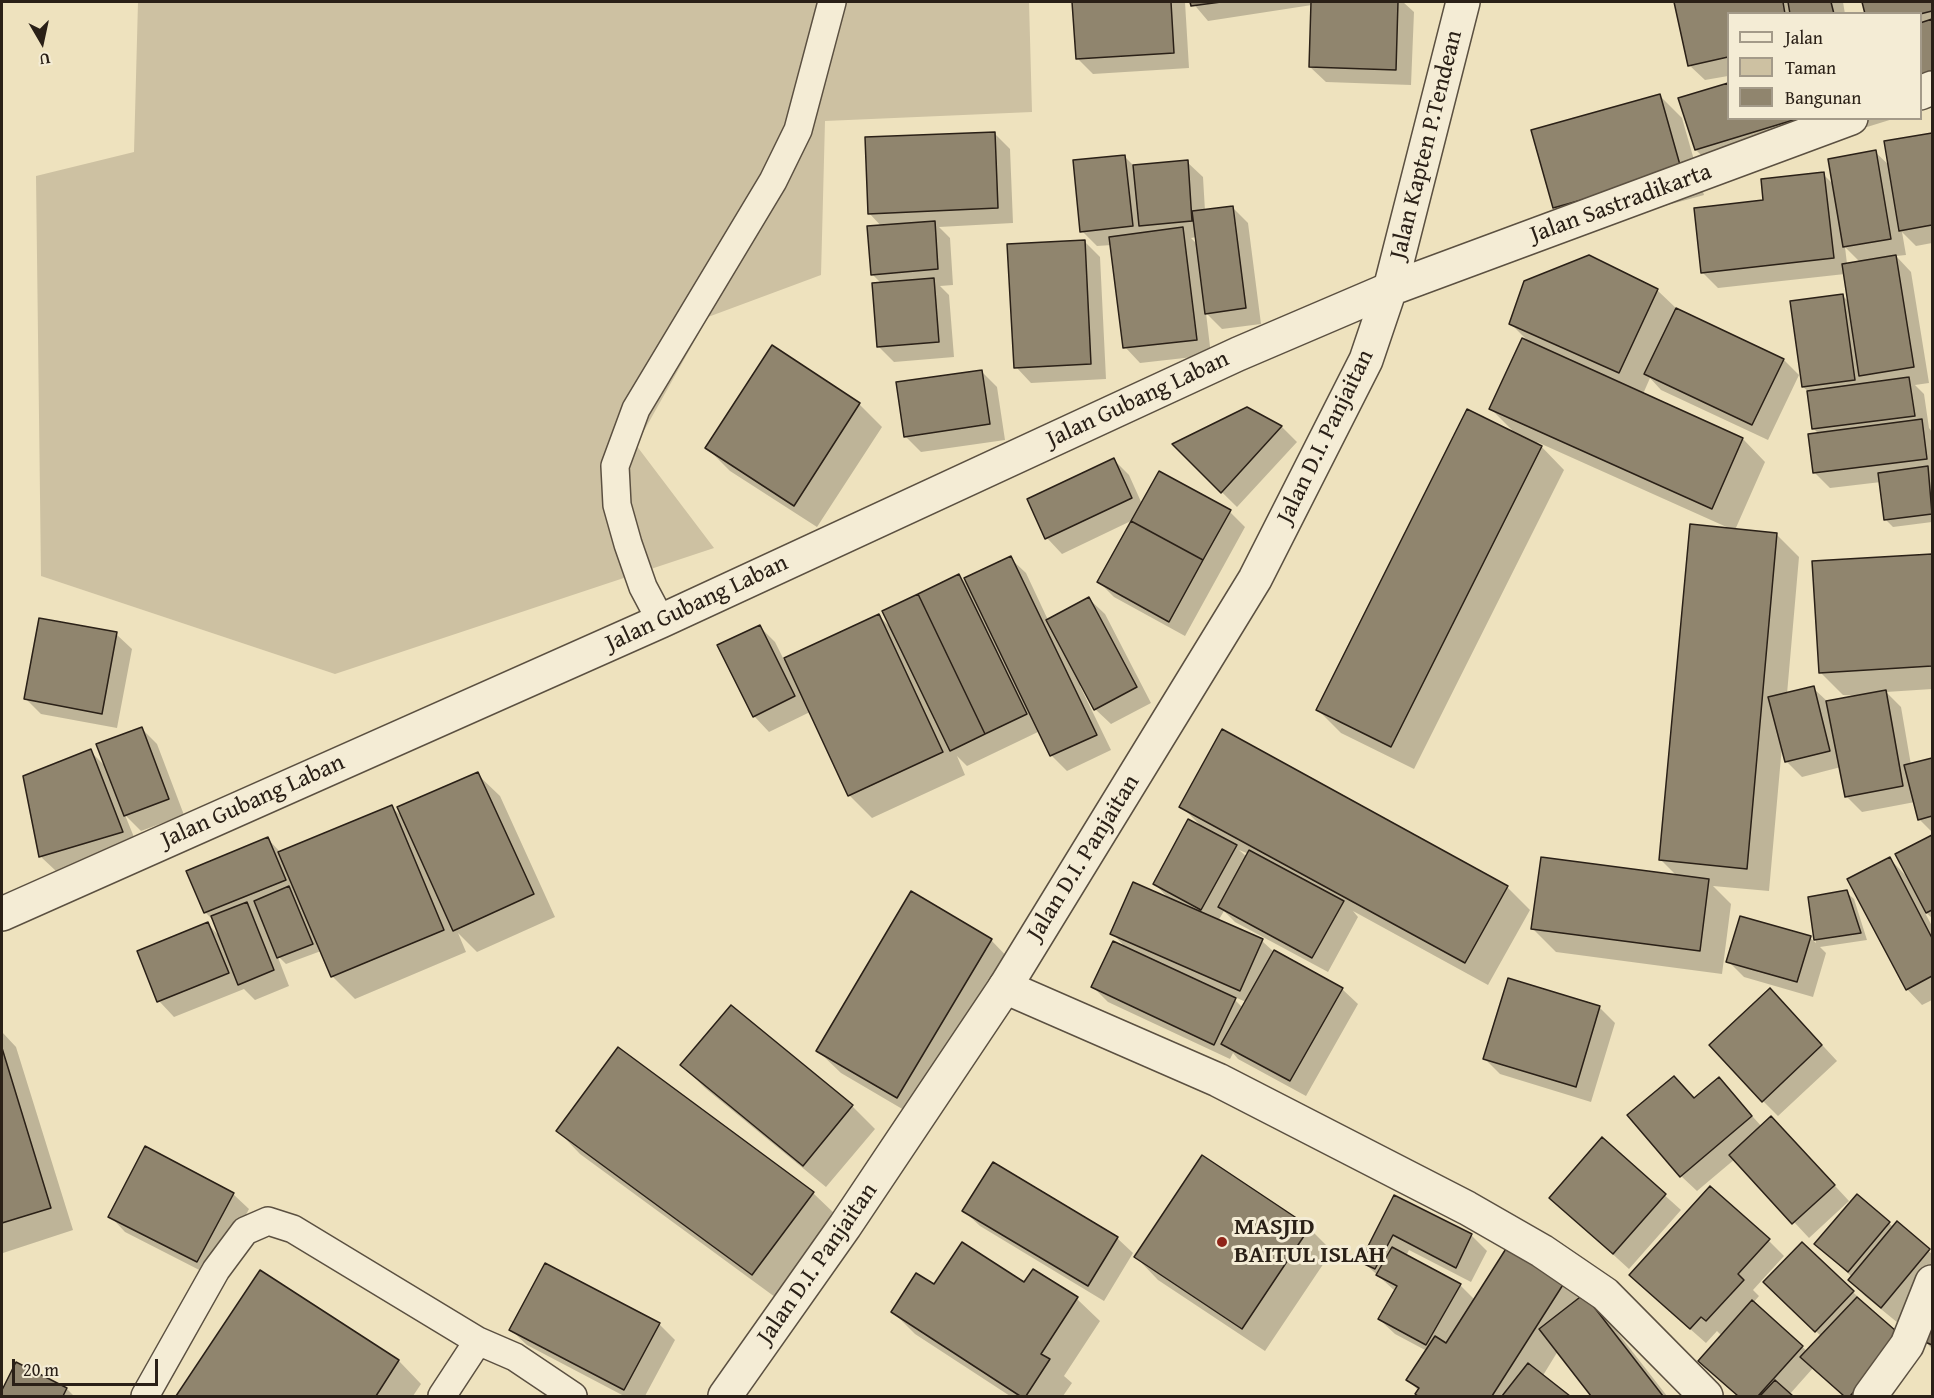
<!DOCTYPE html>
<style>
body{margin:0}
#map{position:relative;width:1934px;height:1398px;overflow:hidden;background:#eee2be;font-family:"Gentium Book Plus",serif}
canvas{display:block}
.frame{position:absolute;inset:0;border:3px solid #2a2017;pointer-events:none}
.legend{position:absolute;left:1727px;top:12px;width:195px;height:108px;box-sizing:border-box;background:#f4ecd5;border:2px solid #a39a89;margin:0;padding:8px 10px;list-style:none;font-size:18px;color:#2a2017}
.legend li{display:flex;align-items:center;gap:12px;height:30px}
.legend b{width:30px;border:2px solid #a39a89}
.north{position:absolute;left:12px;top:12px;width:60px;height:60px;-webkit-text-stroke:4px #f4ecd5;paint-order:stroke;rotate:171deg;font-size:16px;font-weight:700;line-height:24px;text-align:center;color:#2a2017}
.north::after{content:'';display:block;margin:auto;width:21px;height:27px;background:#2a2017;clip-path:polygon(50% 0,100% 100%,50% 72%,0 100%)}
.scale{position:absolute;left:12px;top:1359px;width:146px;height:27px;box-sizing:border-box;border:3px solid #2a2017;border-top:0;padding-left:8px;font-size:18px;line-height:21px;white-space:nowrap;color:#2a2017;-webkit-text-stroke:4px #f4ecd5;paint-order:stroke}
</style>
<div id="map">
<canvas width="1934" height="1398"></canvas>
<div class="frame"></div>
<ul class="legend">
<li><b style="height:8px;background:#f4ecd5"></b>Jalan</li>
<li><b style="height:16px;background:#cdc1a2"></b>Taman</li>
<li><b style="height:16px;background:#90856e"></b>Bangunan</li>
</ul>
<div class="north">U</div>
<div class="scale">20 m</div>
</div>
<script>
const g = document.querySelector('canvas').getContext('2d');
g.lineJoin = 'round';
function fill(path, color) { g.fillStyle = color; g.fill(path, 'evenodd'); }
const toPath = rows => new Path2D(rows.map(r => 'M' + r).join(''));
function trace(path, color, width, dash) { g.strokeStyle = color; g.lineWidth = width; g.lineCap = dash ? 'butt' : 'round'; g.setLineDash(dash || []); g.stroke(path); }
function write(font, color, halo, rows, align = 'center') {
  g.font = font + ' "Gentium Book Plus",serif'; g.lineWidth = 6; g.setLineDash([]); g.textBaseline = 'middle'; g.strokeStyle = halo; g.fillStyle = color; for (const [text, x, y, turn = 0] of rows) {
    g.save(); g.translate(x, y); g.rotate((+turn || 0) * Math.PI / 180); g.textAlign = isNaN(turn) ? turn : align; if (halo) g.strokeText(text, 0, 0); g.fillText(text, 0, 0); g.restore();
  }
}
fill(toPath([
 [138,2,1029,2,1032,112,825,121,821,275,708,317,636,445,714,548,335,674,41,576,36,176,134,152]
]), '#cdc1a2');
fill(toPath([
 [1074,2,1185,2,1189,68,1093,74,1077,58],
 [1192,2,1403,2,1414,12,1411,85,1326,82,1310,67,1312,5,1208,21],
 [1676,2,1843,2,1845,14,1728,14,1728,76,1705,80,1689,65],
 [1863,2,1932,2,1932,103,1920,94,1920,14,1866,14],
 [1728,84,1728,118,1896,118,1719,173,1696,150,1680,99],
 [1659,95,1682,118,1704,195,1577,230,1554,207],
 [994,133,1010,149,1013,223,939,227,950,238,953,285,940,286,949,295,954,357,894,362,878,346,882,284,873,275,882,227,869,213],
 [1932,134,1932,243,1916,246,1902,232,1906,255,1896,256,1911,272,1929,383,1915,385,1924,394,1929,428,1932,432,1932,522,1893,527,1885,519,1881,482,1830,488,1815,473,1819,434,1813,428,1809,392,1803,387,1843,296,1849,302,1845,274,1718,288,1702,272,1765,202,1823,174,1833,184,1875,152,1890,166,1886,142],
 [1845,247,1860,262,1847,264],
 [1124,156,1134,166,1187,162,1203,177,1205,211,1232,207,1248,223,1261,324,1222,329,1206,313,1211,355,1140,363,1125,347,1112,245,1097,246,1082,231],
 [1197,237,1198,245,1191,238],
 [1084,241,1100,257,1106,379,1031,383,1016,367],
 [1657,290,1677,309,1784,360,1799,375,1768,440,1661,390,1650,378,1643,394,1743,439,1765,462,1735,530,1776,534,1799,557,1787,694,1813,688,1828,702,1861,696,1843,695,1820,672,1813,563,1932,556,1932,689,1886,692,1901,707,1911,765,1932,760,1932,832,1919,819,1915,802,1862,812,1846,796,1841,767,1802,777,1786,761,1782,746,1769,891,1713,886,1731,904,1722,974,1556,952,1533,929,1678,877,1661,860,1731,529,1537,442,1564,470,1414,769,1341,733,1318,710,1516,434,1491,409,1531,344,1511,324],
 [772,347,859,404,882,427,817,527,730,471,707,448],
 [981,371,997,387,1005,440,921,452,905,436],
 [1247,409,1282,427,1297,442,1237,507,1174,445],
 [1113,459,1129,475,1142,504,1230,512,1245,527,1185,636,1114,597,1099,582,1133,520,1062,554,1047,538],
 [1010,558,1026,573,1048,620,1089,599,1105,614,1151,703,1111,724,1095,709,1082,684,1080,686,1111,750,1067,771,1052,756,1040,731,967,766,957,756,965,775,872,818,849,795,810,712,769,732,754,716,760,627,775,642,784,660,879,616,891,628,959,576,970,587],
 [116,634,132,649,117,728,41,714,26,699],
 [141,728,157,744,184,815,141,831,125,815,138,847,56,871,40,856,90,751,107,768],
 [477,774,500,796,555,917,477,952,458,933,466,952,355,999,332,976,321,951,286,964,277,955,289,986,255,1000,244,989,174,1017,159,1001,208,924,220,937,215,922,205,912,268,839,281,853,392,807,404,819],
 [1181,806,1507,887,1530,910,1488,985,1353,911,1358,917,1328,972,1235,922,1224,911,1218,921,1262,941,1274,952,1342,989,1358,1004,1306,1096,1238,1059,1233,1053,1230,1059,1108,1002,1093,987,1128,950,1112,933,1171,901,1155,884,1203,828],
 [1239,850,1249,854,1247,857],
 [1230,995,1246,1002,1243,1008],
 [1932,836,1932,918,1924,911,1932,926,1932,1000,1922,1005,1907,989,1890,859,1908,878,1897,855],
 [1846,892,1854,899,1867,940,1820,947,1826,953,1813,997,1744,977,1728,961,1810,938,1816,943,1810,898],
 [991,940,1013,963,921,1120,841,1073,818,1051],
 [1786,1006,1837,1061,1778,1116,1763,1101],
 [1599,1007,1615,1023,1591,1102,1500,1074,1484,1058],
 [2,1032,16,1047,73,1230,3,1253],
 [682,1065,852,1106,875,1129,826,1187,705,1088],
 [1719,1079,1762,1127,1787,1134,1849,1201,1809,1238,1735,1159,1697,1191,1681,1176,1694,1099],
 [558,1131,813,1193,836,1215,775,1297,580,1154],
 [1602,1139,1681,1210,1629,1269,1551,1198],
 [233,1194,249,1209,213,1277,125,1232,110,1216],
 [1394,1197,1471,1235,1487,1251,1471,1282,1409,1250,1406,1256,1460,1285,1475,1300,1509,1246,1584,1296,1607,1319,1667,1396,1593,1396,1558,1351,1542,1377,1568,1396,1419,1396,1417,1394,1419,1391,1408,1380,1427,1351,1395,1334,1379,1319,1395,1291,1362,1261],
 [964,1211,1117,1238,1133,1253,1104,1301,980,1226],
 [1889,1223,1893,1227,1897,1223,1932,1254,1932,1281,1898,1323,1865,1296,1850,1280,1852,1277,1816,1244],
 [1309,1228,1332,1251,1265,1351,1158,1280,1136,1257],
 [1768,1240,1784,1256,1753,1290,1759,1296,1753,1303,1808,1352,1822,1337,1781,1298,1853,1292,1868,1307,1879,1396,1844,1396,1813,1368,1789,1395,1791,1396,1738,1396,1715,1376,1722,1336,1717,1331,1706,1343,1646,1290],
 [1034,1271,1077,1299,1100,1321,1064,1376,1072,1383,1063,1396,1010,1396,915,1334,893,1312,935,1286,1024,1285],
 [260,1272,399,1361,421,1384,413,1396,178,1396],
 [1932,1322,1932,1349,1925,1341],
 [659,1324,675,1340,645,1396,624,1396,527,1345,511,1330],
 [17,1364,67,1389,74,1396,2,1396]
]), '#0003');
const building = toPath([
 [1072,2,1171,2,1174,53,1076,59,1072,2],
 [1190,2,1221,2,1191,6,1190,2],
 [1311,2,1398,2,1396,70,1309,67,1311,2],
 [1674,2,1783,2,1785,14,1728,14,1728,57,1688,66,1674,2],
 [1788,2,1831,2,1834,14,1790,14,1788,2],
 [1862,2,1932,2,1932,11,1920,14,1865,14,1862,2],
 [1932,19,1932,72,1920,77,1920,23,1932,19],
 [1728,83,1728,118,1800,118,1695,150,1678,98,1728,83],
 [1660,94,1682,172,1553,208,1531,130,1660,94],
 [995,132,998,208,868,214,865,137,995,132],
 [1932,133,1932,225,1899,231,1884,141,1932,133],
 [1876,150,1891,239,1843,247,1828,159,1876,150],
 [1125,155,1133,226,1080,232,1073,160,1125,155],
 [1188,160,1192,221,1139,226,1133,165,1188,160],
 [1824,172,1834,258,1701,273,1694,208,1763,200,1761,179,1824,172],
 [1233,206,1246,308,1205,314,1192,211,1233,206],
 [935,221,938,269,871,275,867,226,935,221],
 [1183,227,1197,340,1123,348,1109,237,1183,227],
 [1085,240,1091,364,1014,368,1007,244,1085,240],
 [1589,255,1658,289,1619,373,1509,324,1524,281,1589,255],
 [1896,255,1914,367,1859,376,1842,264,1896,255],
 [934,278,939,342,877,347,872,283,934,278],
 [1843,294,1855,380,1802,387,1790,301,1843,294],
 [1676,308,1784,359,1752,425,1644,374,1676,308],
 [1522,338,1743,438,1712,509,1489,409,1522,338],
 [772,345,860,403,794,506,705,448,772,345],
 [982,370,990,424,904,437,896,382,982,370],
 [1909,377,1915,416,1812,429,1807,391,1909,377],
 [1247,407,1282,426,1221,493,1172,444,1247,407],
 [1467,409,1542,446,1391,747,1316,710,1467,409],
 [1922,419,1927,459,1813,473,1808,434,1922,419],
 [1114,458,1132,498,1045,539,1027,499,1114,458],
 [1928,466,1932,514,1884,520,1878,473,1928,466],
 [1159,471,1231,510,1203,560,1131,521,1159,471],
 [1131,521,1203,560,1169,622,1097,582,1131,521],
 [1690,524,1777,533,1747,869,1659,860,1690,524],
 [1932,554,1932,666,1819,673,1812,561,1932,554],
 [1011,556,1097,735,1050,756,964,578,1011,556],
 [959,574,1027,714,985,734,918,594,959,574],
 [918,594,985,734,950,751,882,611,918,594],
 [1089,597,1137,687,1094,710,1046,620,1089,597],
 [879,614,943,752,848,796,784,658,879,614],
 [39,618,117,632,102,714,24,699,39,618],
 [760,625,795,696,753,717,717,645,760,625],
 [1814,686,1830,751,1785,762,1768,697,1814,686],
 [1886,690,1903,786,1845,797,1826,701,1886,690],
 [142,727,169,799,124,816,96,744,142,727],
 [1222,729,1508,886,1465,963,1179,807,1222,729],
 [91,749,123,832,39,857,23,776,91,749],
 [1932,758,1932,816,1918,820,1904,765,1932,758],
 [478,772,534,894,453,931,397,807,478,772],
 [392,805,444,930,331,977,278,852,392,805],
 [1188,819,1237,845,1201,910,1153,884,1188,819],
 [1932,835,1932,910,1926,913,1895,854,1932,835],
 [268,837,286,880,204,913,186,871,268,837],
 [1249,850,1344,901,1312,958,1218,907,1249,850],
 [1541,857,1709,879,1700,951,1531,929,1541,857],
 [1890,857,1932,938,1932,976,1906,990,1847,879,1890,857],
 [1133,882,1263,939,1240,991,1110,934,1133,882],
 [289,886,313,944,277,958,254,901,289,886],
 [1847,890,1861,933,1814,940,1808,897,1847,890],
 [911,891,992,939,897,1098,816,1051,911,891],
 [247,902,274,970,238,985,211,916,247,902],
 [1740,916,1811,936,1797,982,1726,962,1740,916],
 [208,922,229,973,157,1002,137,951,208,922],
 [1113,941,1236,998,1214,1045,1091,987,1113,941],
 [1274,950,1343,988,1290,1081,1221,1044,1274,950],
 [1508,978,1600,1006,1576,1087,1483,1059,1508,978],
 [1770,988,1822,1045,1762,1102,1709,1045,1770,988],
 [731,1005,853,1105,803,1166,680,1065,731,1005],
 [618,1047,814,1192,752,1275,556,1131,618,1047],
 [2,1048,51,1208,2,1223,2,1048],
 [1674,1076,1694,1098,1719,1077,1752,1116,1680,1177,1627,1115,1674,1076],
 [1771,1116,1835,1185,1792,1224,1729,1155,1771,1116],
 [1602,1137,1666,1194,1613,1254,1549,1198,1602,1137],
 [145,1146,234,1193,197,1262,108,1217,145,1146],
 [1202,1155,1310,1227,1242,1329,1134,1257,1202,1155],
 [993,1162,1118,1237,1088,1286,962,1211,993,1162],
 [1710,1186,1770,1239,1738,1274,1744,1280,1706,1321,1701,1317,1690,1329,1629,1275,1710,1186],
 [1857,1194,1890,1222,1848,1272,1814,1244,1857,1194],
 [1394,1195,1472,1234,1456,1268,1393,1235,1375,1269,1360,1262,1394,1195],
 [1897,1221,1930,1249,1881,1308,1848,1280,1897,1221],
 [962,1242,1024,1282,1033,1269,1078,1297,1041,1354,1050,1359,1026,1396,1020,1396,891,1312,916,1273,934,1284,962,1242],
 [1802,1242,1854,1291,1815,1332,1763,1282,1802,1242],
 [1509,1244,1566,1280,1492,1396,1418,1396,1415,1394,1419,1388,1406,1380,1435,1336,1446,1343,1509,1244],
 [1392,1247,1461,1284,1426,1345,1378,1319,1397,1286,1376,1275,1392,1247],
 [545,1263,660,1323,624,1390,509,1330,545,1263],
 [260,1270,399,1360,376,1396,176,1396,260,1270],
 [1584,1294,1663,1396,1591,1396,1539,1329,1584,1294],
 [1857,1297,1904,1338,1850,1396,1844,1396,1800,1357,1857,1297],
 [1752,1300,1803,1346,1758,1396,1738,1396,1698,1361,1752,1300],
 [1932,1318,1932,1345,1923,1341,1932,1318],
 [16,1362,67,1388,63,1396,2,1396,2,1390,16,1362],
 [1528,1363,1570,1396,1502,1396,1528,1363],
 [1775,1380,1793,1396,1760,1396,1775,1380]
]);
fill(building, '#90856e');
trace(building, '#2a2017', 1.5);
const service = toPath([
 [661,621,643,587,628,544,617,505,615,466,636,409,773,181,798,130,832,2],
 [145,1396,216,1270,245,1231,268,1221,293,1229,478,1341],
 [442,1396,478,1341,515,1357,573,1396]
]);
const minor = toPath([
 [2,914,661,621,1238,354,1390,289],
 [1005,987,1218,1080,1467,1208,1542,1251,1605,1294,1706,1396],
 [1870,1396,1907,1345,1932,1282]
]);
const tertiary = toPath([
 [1920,93,1932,88],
 [1390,289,1851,118],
 [725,1396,845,1226,1005,987,1255,579,1366,360,1390,289,1463,2]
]);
trace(service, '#5b5041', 30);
trace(minor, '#5b5041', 36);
trace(tertiary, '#5b5041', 36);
trace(service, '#f4ecd5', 27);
trace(minor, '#f4ecd5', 33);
trace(tertiary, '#f4ecd5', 33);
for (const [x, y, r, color] of [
 [1222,1242,6,"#8f2418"]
]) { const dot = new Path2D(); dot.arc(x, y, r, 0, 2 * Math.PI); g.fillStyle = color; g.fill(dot); trace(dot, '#f4ecd5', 2); }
write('24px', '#2a2017', '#f4ecd5', [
 ["Jalan Kapten P.Tendean",1427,145,-76],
 ["Jalan Sastradikarta",1621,204,-20],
 ["Jalan Gubang Laban",1138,400,-25],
 ["Jalan D.I. Panjaitan",1326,437,-64],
 ["Jalan Gubang Laban",697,604,-25],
 ["Jalan Gubang Laban",253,802,-24],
 ["Jalan D.I. Panjaitan",1084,858,-58],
 ["Jalan D.I. Panjaitan",818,1264,-55]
]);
write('bold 24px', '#2a2017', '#f4ecd5', [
 ["MASJID",1234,1228],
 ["BAITUL ISLAH",1234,1256]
], 'left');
</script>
